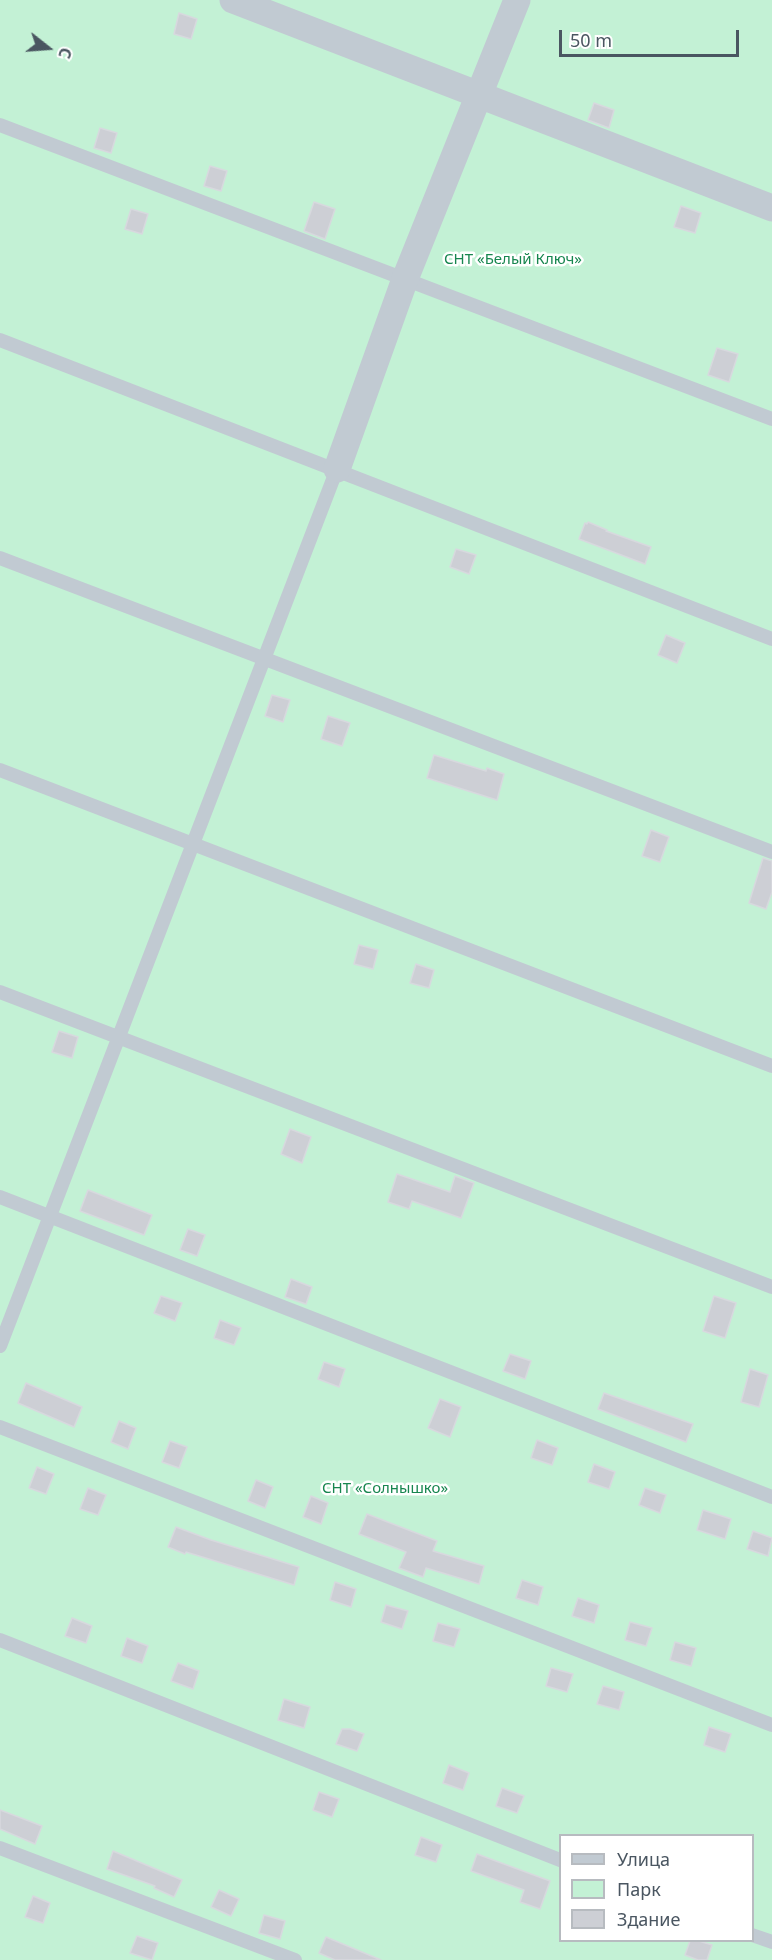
<!DOCTYPE html>
<meta charset="utf-8">
<style>
body{margin:0}
#map{position:relative;width:772px;height:1960px;overflow:hidden;background:#f5f3f3;font-family:"Noto Sans",sans-serif}
canvas{display:block}
.legend{position:absolute;left:559px;top:1834px;width:195px;height:108px;box-sizing:border-box;background:#fff;border:2px solid #b7bbc0;margin:0;padding:8px 10px;list-style:none;font-size:18px;color:#4a5661}
.legend li{display:flex;align-items:center;gap:12px;height:30px}
.legend b{width:30px;border:2px solid #b7bbc0}
.north{position:absolute;left:18px;top:18px;width:60px;height:60px;-webkit-text-stroke:4px #fff;paint-order:stroke;rotate:107deg;font-size:16px;font-weight:700;line-height:24px;text-align:center;color:#4a5661}
.north::after{content:'';display:block;margin:auto;width:21px;height:27px;background:#4a5661;clip-path:polygon(50% 0,100% 100%,50% 72%,0 100%)}
.scale{position:absolute;left:559px;top:30px;width:180px;height:27px;box-sizing:border-box;border:3px solid #4a5661;border-top:0;padding-left:8px;font-size:18px;line-height:21px;white-space:nowrap;color:#4a5661;-webkit-text-stroke:4px #fff;paint-order:stroke}
</style>
<div id="map">
<canvas width="772" height="1960"></canvas>
<ul class="legend">
<li><b style="height:8px;background:#c1cad2"></b>Улица</li>
<li><b style="height:16px;background:#c3f1d5"></b>Парк</li>
<li><b style="height:16px;background:#cdcfd5"></b>Здание</li>
</ul>
<div class="north">С</div>
<div class="scale">50 m</div>
</div>
<script>
const g = document.querySelector('canvas').getContext('2d');
g.lineJoin = 'round';
function fill(path, color) { g.fillStyle = color; g.fill(path, 'evenodd'); }
const toPath = rows => new Path2D(rows.map(r => 'M' + r).join(''));
function trace(path, color, width, dash) { g.strokeStyle = color; g.lineWidth = width; g.lineCap = dash ? 'butt' : 'round'; g.setLineDash(dash || []); g.stroke(path); }
function write(font, color, halo, rows, align = 'center') {
  g.font = font + ' "Noto Sans",sans-serif'; g.lineWidth = 5; g.setLineDash([]); g.textBaseline = 'middle'; g.strokeStyle = halo; g.fillStyle = color; for (const [text, x, y, turn = 0] of rows) {
    g.save(); g.translate(x, y); g.rotate((+turn || 0) * Math.PI / 180); g.textAlign = isNaN(turn) ? turn : align; if (halo) g.strokeText(text, 0, 0); g.fillText(text, 0, 0); g.restore();
  }
}
fill(toPath([
 [0,0,772,0,772,1960,0,1960],
 [560,1836,752,1836,752,1940,560,1940]
]), '#c3f1d5');
const building = toPath([
 [179,13,197,19,191,39,174,34,179,13],
 [594,103,614,110,609,128,588,120,594,103],
 [100,128,117,133,111,153,94,148,100,128],
 [210,166,227,171,221,191,204,186,210,166],
 [314,202,335,209,325,239,304,231,314,202],
 [681,206,701,213,695,233,674,227,681,206],
 [131,209,148,214,142,234,125,229,131,209],
 [717,348,738,354,729,382,708,375,717,348],
 [588,522,607,530,606,531,651,547,645,564,579,539,585,523,587,524,588,522],
 [456,549,476,555,469,574,450,567,456,549],
 [666,635,685,643,677,663,658,655,666,635],
 [272,695,290,700,283,722,265,716,272,695],
 [328,716,350,723,342,746,321,739,328,716],
 [434,755,486,771,487,768,504,774,497,800,427,778,434,755],
 [651,830,669,837,660,862,642,856,651,830],
 [763,858,772,861,772,892,766,909,749,903,763,858],
 [359,945,378,950,373,969,354,964,359,945],
 [416,964,434,970,429,988,410,983,416,964],
 [59,1031,78,1037,72,1058,52,1052,59,1031],
 [290,1129,311,1137,302,1163,281,1154,290,1129],
 [397,1174,450,1192,455,1176,474,1183,461,1218,412,1201,409,1209,388,1202,397,1174],
 [88,1190,152,1215,144,1235,80,1211,88,1190],
 [188,1229,205,1235,197,1256,180,1250,188,1229],
 [291,1279,312,1287,306,1304,285,1297,291,1279],
 [161,1296,182,1303,175,1321,154,1313,161,1296],
 [714,1296,736,1303,725,1338,703,1331,714,1296],
 [220,1320,241,1328,234,1345,214,1338,220,1320],
 [510,1354,531,1361,525,1379,503,1371,510,1354],
 [324,1362,345,1369,339,1387,318,1379,324,1362],
 [750,1369,768,1375,759,1407,741,1402,750,1369],
 [26,1383,82,1407,74,1427,18,1403,26,1383],
 [604,1393,693,1424,686,1442,598,1409,604,1393],
 [440,1399,461,1407,450,1437,428,1428,440,1399],
 [119,1421,136,1428,128,1449,111,1442,119,1421],
 [537,1440,558,1448,552,1465,531,1458,537,1440],
 [170,1441,187,1447,179,1468,162,1462,170,1441],
 [594,1464,615,1472,609,1489,588,1482,594,1464],
 [37,1467,54,1474,46,1494,29,1488,37,1467],
 [256,1480,273,1487,265,1508,248,1501,256,1480],
 [88,1488,106,1495,98,1515,80,1509,88,1488],
 [645,1488,666,1495,660,1513,639,1505,645,1488],
 [311,1496,328,1503,321,1524,303,1517,311,1496],
 [703,1510,731,1519,725,1539,697,1530,703,1510],
 [367,1514,437,1541,433,1551,484,1566,479,1584,426,1568,423,1577,399,1568,406,1552,359,1534,367,1514],
 [176,1527,211,1540,299,1567,294,1585,186,1552,185,1554,168,1547,176,1527],
 [753,1531,772,1538,768,1556,747,1549,753,1531],
 [522,1580,543,1587,538,1605,516,1598,522,1580],
 [335,1582,356,1589,351,1607,330,1600,335,1582],
 [578,1598,599,1605,594,1623,572,1616,578,1598],
 [386,1605,408,1611,402,1629,381,1622,386,1605],
 [72,1618,92,1626,86,1643,65,1636,72,1618],
 [630,1622,652,1628,646,1646,625,1640,630,1622],
 [438,1623,460,1629,454,1647,433,1641,438,1623],
 [127,1638,148,1646,142,1663,121,1656,127,1638],
 [675,1642,696,1648,691,1666,670,1660,675,1642],
 [178,1663,199,1671,193,1689,171,1681,178,1663],
 [551,1668,573,1674,567,1692,546,1686,551,1668],
 [603,1686,624,1692,619,1710,597,1704,603,1686],
 [284,1699,310,1707,304,1728,278,1720,284,1699],
 [709,1727,731,1734,725,1752,704,1745,709,1727],
 [342,1729,350,1729,364,1734,357,1751,336,1744,342,1729],
 [449,1765,469,1773,463,1790,443,1783,449,1765],
 [502,1788,524,1796,517,1813,496,1806,502,1788],
 [319,1792,339,1799,332,1817,313,1810,319,1792],
 [0,1810,42,1826,35,1844,0,1829,0,1810],
 [421,1837,442,1845,436,1862,415,1855,421,1837],
 [113,1851,182,1880,174,1897,154,1888,155,1886,107,1869,113,1851],
 [477,1854,550,1881,540,1909,520,1902,524,1890,471,1871,477,1854],
 [219,1890,239,1899,231,1916,211,1907,219,1890],
 [33,1896,50,1903,43,1923,25,1917,33,1896],
 [264,1915,285,1921,280,1939,259,1933,264,1915],
 [137,1936,158,1943,152,1960,130,1953,137,1936],
 [326,1937,381,1960,335,1960,319,1953,326,1937],
 [690,1941,699,1941,712,1945,707,1960,698,1960,685,1955,690,1941]
]);
fill(building, '#cdcfd5');
trace(building, '#d7d9de', 1.5);
trace(toPath([
 [0,125,772,419],
 [0,340,772,639],
 [0,558,772,852],
 [0,770,772,1066],
 [0,992,772,1287],
 [0,1197,772,1497],
 [0,1346,337,469],
 [0,1427,772,1725],
 [0,1640,560,1860],
 [0,1848,295,1960],
 [752,1935,772,1942]
]), '#c1cad2', 14);
trace(toPath([
 [233,0,772,208],
 [337,469,405,279,517,0]
]), '#c1cad2', 27);
write('15px', '#17864f', '#fff', [
 ["СНТ «Белый Ключ»",513,260],
 ["СНТ «Солнышко»",385,1489]
]);
</script>
